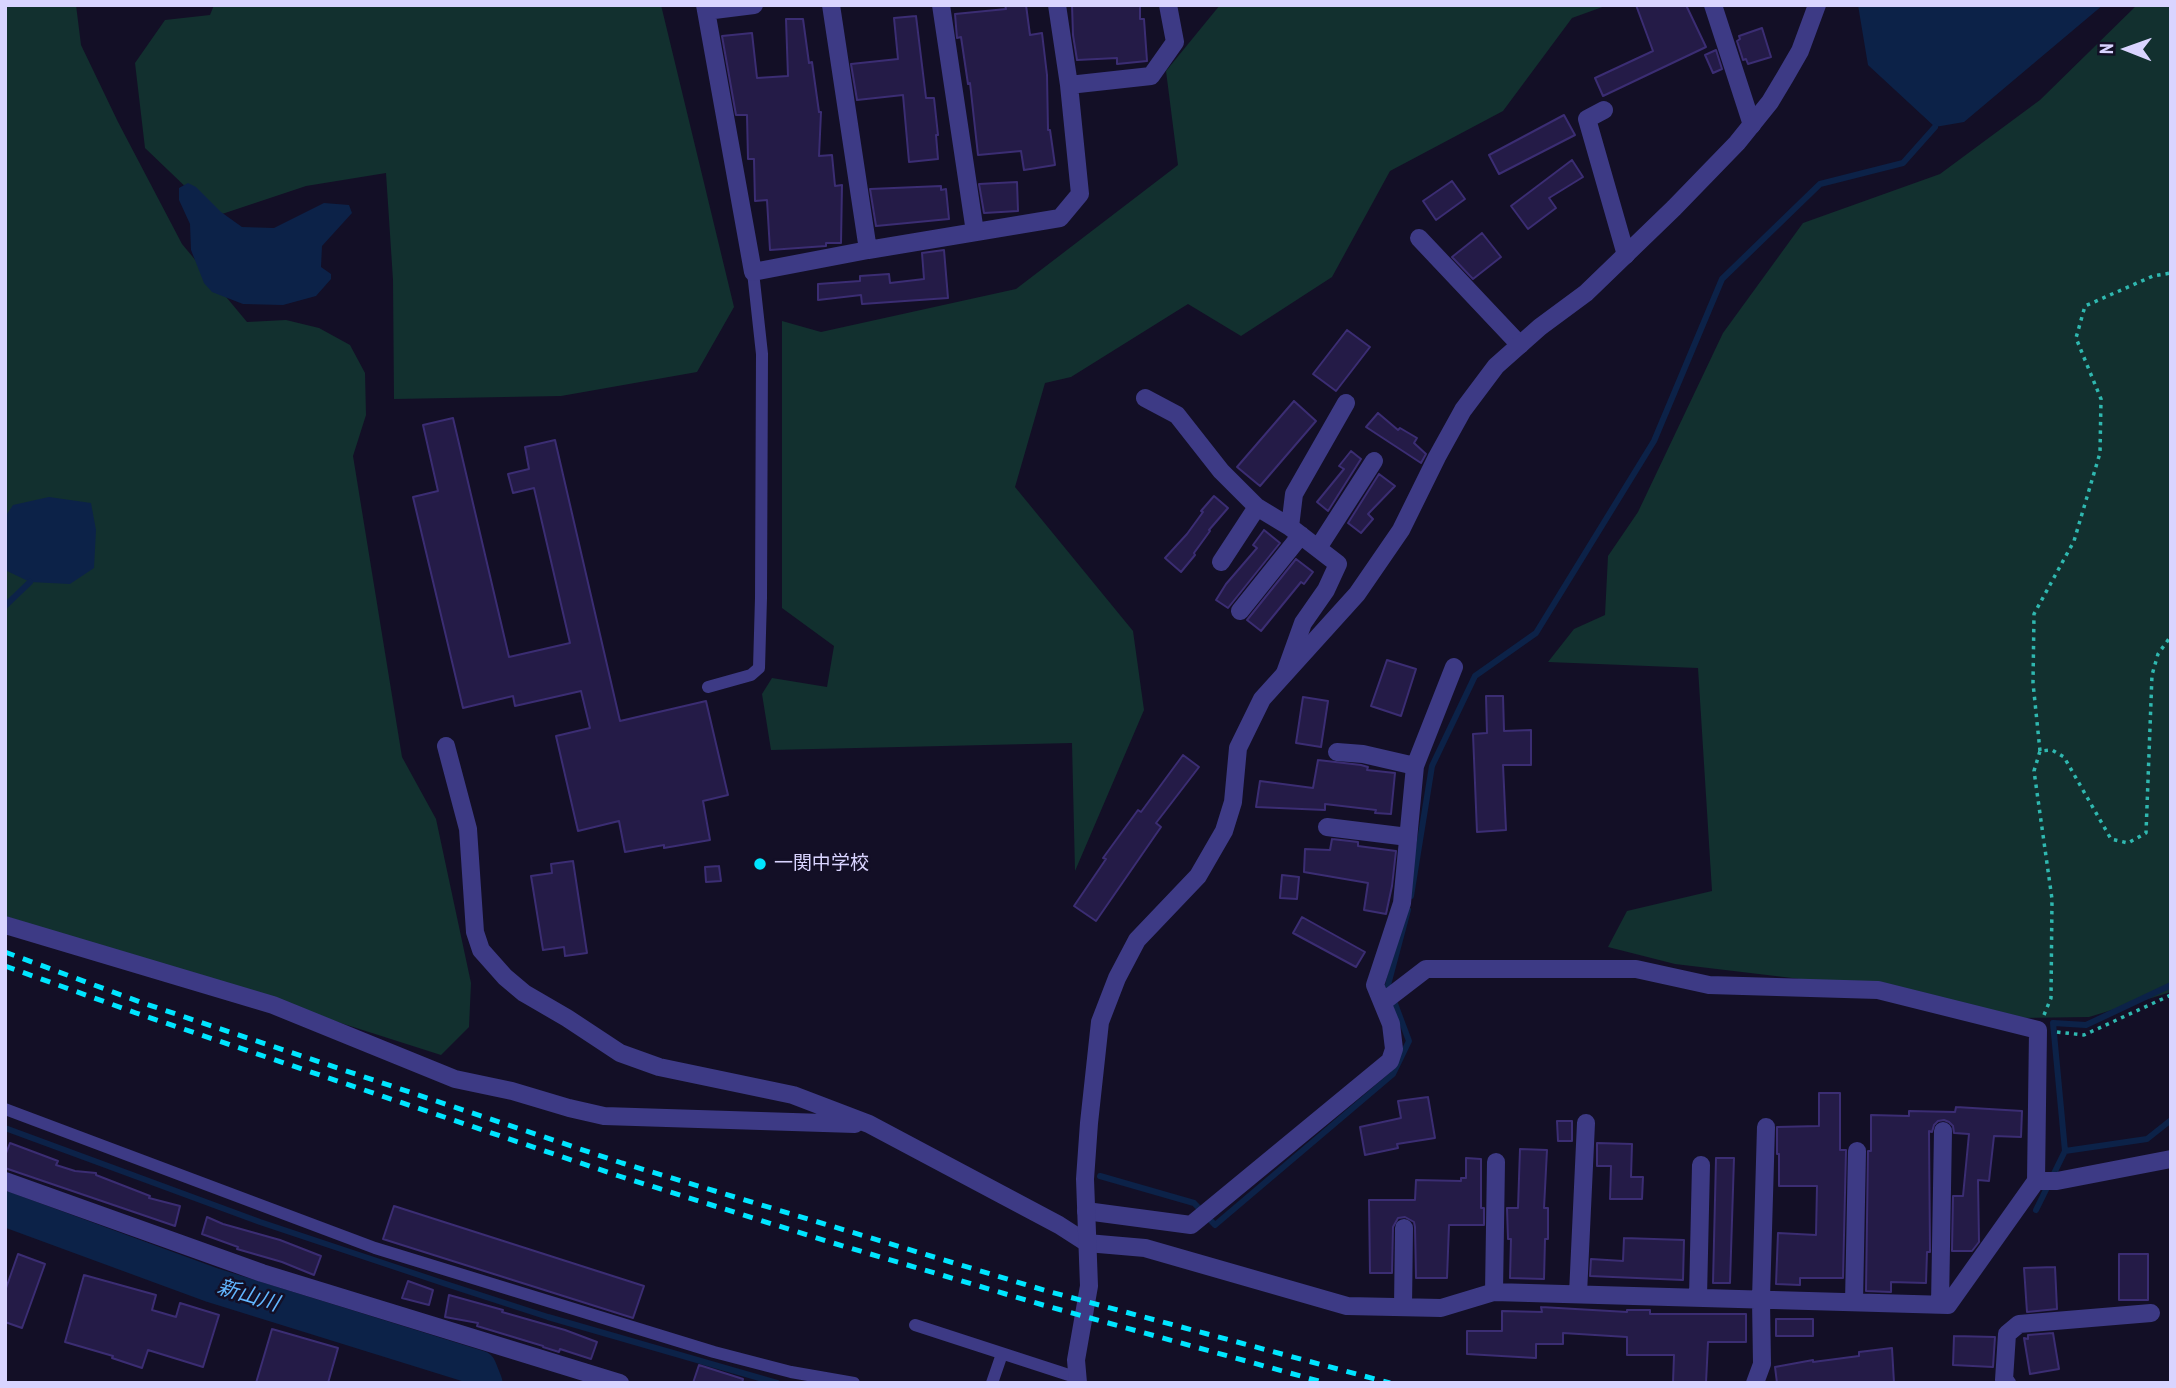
<!DOCTYPE html>
<meta charset="utf-8">
<style>
body{margin:0}
#map{position:relative;width:2176px;height:1388px;overflow:hidden;background:#130f26;font-family:"PT Sans Narrow",sans-serif}
canvas{display:block}
.frame{position:absolute;inset:0;border:7px solid #d9d4ff;pointer-events:none}
.north{position:absolute;left:2092px;top:14px;width:70px;height:70px;-webkit-text-stroke:5px #130f26;paint-order:stroke;rotate:271deg;font-size:19px;font-weight:700;line-height:28px;text-align:center;color:#d9d4ff}
.north::after{content:'';display:block;margin:auto;width:24px;height:32px;background:#d9d4ff;clip-path:polygon(50% 0,100% 100%,50% 72%,0 100%)}
</style>
<div id="map">
<canvas width="2176" height="1388"></canvas>
<div class="frame"></div>
<div class="north">N</div>
</div>
<script>
const g = document.querySelector('canvas').getContext('2d');
g.lineJoin = 'round';
function fill(path, color) { g.fillStyle = color; g.fill(path, 'evenodd'); }
const toPath = rows => new Path2D(rows.map(r => 'M' + r).join(''));
function trace(path, color, width, dash) { g.strokeStyle = color; g.lineWidth = width; g.lineCap = dash ? 'butt' : 'round'; g.setLineDash(dash || []); g.stroke(path); }
function write(font, color, halo, rows, align = 'center') {
  g.font = font + ' "PT Sans Narrow","Noto Sans JP",sans-serif'; g.lineWidth = 5; g.setLineDash([]); g.textBaseline = 'middle'; g.strokeStyle = halo; g.fillStyle = color; for (const [text, x, y, turn = 0] of rows) {
    g.save(); g.translate(x, y); g.rotate((+turn || 0) * Math.PI / 180); g.textAlign = isNaN(turn) ? turn : align; if (halo) g.strokeText(text, 0, 0); g.fillText(text, 0, 0); g.restore();
  }
}
fill(toPath([
 [5,5,76,5,81,45,118,122,182,244,247,322,286,320,319,328,350,345,365,373,366,415,353,456,402,757,436,819,471,983,469,1027,441,1055,5,916],
 [214,5,661,5,734,307,697,372,561,396,394,399,393,280,386,173,306,186,216,216,145,148,135,63,165,20,210,15],
 [1220,5,1608,5,1572,18,1503,111,1390,171,1332,277,1241,336,1188,304,1071,377,1045,383,1015,487,1133,631,1144,710,1075,871,1072,743,771,750,762,694,772,678,827,687,834,646,782,608,782,321,821,332,1016,289,1178,165,1166,71],
 [2137,5,2171,5,2171,992,2089,1017,2017,1018,1901,991,1675,964,1608,947,1627,911,1712,891,1698,668,1548,662,1574,629,1605,615,1608,556,1638,512,1723,333,1803,223,1940,174,2040,100]
]), '#12302f');
fill(toPath([
 [1858,5,2103,5,1964,122,1935,127,1868,65],
 [188,183,196,187,221,212,242,227,274,228,324,203,349,205,352,213,322,246,321,267,331,274,331,279,316,296,283,305,243,304,212,292,204,283,191,250,190,224,179,200,179,188],
 [49,497,91,503,96,530,94,568,70,584,30,582,5,570,5,517,13,505]
]), '#0c2248');
trace(toPath([
 [5,606,30,582],
 [1411,896,1432,766,1475,676,1536,633,1654,441,1722,279,1820,184,1903,163,1935,127],
 [5,1128,260,1222,446,1284,548,1317,777,1383],
 [2065,1151,2053,1023,2086,1025,2171,985],
 [1100,1176,1194,1203,1215,1225,1393,1074,1409,1041,1388,985,1408,910],
 [2036,1210,2065,1151,2147,1139,2171,1120]
]), '#0c2248', 6);
trace(toPath([
 [5,1209,212,1285,479,1368,485,1383]
]), '#0c2248', 35);
const building = toPath([
 [1005,5,1026,5,1030,35,1042,33,1047,75,1048,130,1050,130,1055,165,1024,170,1021,151,978,155,970,83,968,84,961,37,957,38,955,14,1006,9,1005,5],
 [1072,5,1140,5,1140,19,1144,19,1147,61,1117,64,1117,58,1077,60,1073,35,1072,5],
 [1636,5,1686,5,1706,47,1603,96,1595,78,1653,51,1636,5],
 [916,16,926,98,934,98,938,135,936,135,938,159,909,162,903,95,857,100,851,64,898,59,894,18,916,16],
 [786,19,803,19,809,63,812,62,819,112,821,112,819,156,832,155,835,186,842,185,841,243,826,243,826,246,770,250,767,200,755,201,754,159,748,159,747,115,736,115,722,36,752,33,757,78,788,76,786,19],
 [1762,28,1771,57,1748,64,1746,59,1743,60,1737,41,1740,39,1739,36,1762,28],
 [1716,50,1722,69,1713,73,1705,55,1716,50],
 [1564,115,1575,135,1499,174,1489,155,1564,115],
 [1572,160,1583,177,1549,198,1556,208,1528,229,1511,206,1572,160],
 [1452,181,1465,199,1436,220,1423,201,1452,181],
 [1017,182,1018,211,984,213,979,184,1017,182],
 [941,186,941,190,946,189,949,219,876,226,870,189,941,186],
 [1482,233,1501,257,1473,279,1452,257,1482,233],
 [944,250,948,298,862,304,861,295,818,300,818,284,860,281,860,276,889,274,890,283,924,279,922,253,944,250],
 [1347,330,1370,347,1336,391,1313,374,1347,330],
 [1294,401,1316,421,1260,486,1237,467,1294,401],
 [1378,413,1398,430,1400,428,1417,438,1414,443,1426,454,1421,463,1366,427,1378,413],
 [453,418,509,657,570,643,534,488,513,493,508,474,529,469,525,447,555,440,620,721,706,701,728,795,703,801,710,840,664,848,664,845,625,852,619,821,578,831,556,736,590,728,581,691,515,706,513,696,463,708,413,497,438,491,423,425,453,418],
 [1351,451,1361,459,1328,511,1317,502,1344,469,1339,466,1351,451],
 [1379,474,1395,486,1368,514,1373,519,1361,533,1348,523,1379,474],
 [1214,496,1228,508,1209,530,1210,531,1194,553,1195,555,1181,572,1165,558,1187,534,1203,512,1201,511,1214,496],
 [1264,530,1280,543,1228,608,1216,600,1226,584,1257,548,1253,545,1264,530],
 [1296,559,1313,572,1304,584,1301,582,1261,631,1247,620,1296,559],
 [1387,660,1416,669,1401,716,1371,706,1387,660],
 [1486,696,1503,696,1504,731,1531,730,1531,765,1503,765,1506,830,1477,832,1473,734,1487,733,1486,696],
 [1303,697,1328,701,1321,747,1296,743,1303,697],
 [1183,755,1199,767,1156,823,1161,827,1096,921,1074,906,1106,859,1103,858,1138,810,1141,812,1183,755],
 [1318,760,1361,765,1368,767,1367,770,1395,773,1391,814,1375,813,1376,810,1325,804,1325,810,1256,807,1260,781,1313,788,1318,760],
 [1332,839,1358,842,1358,846,1396,851,1392,886,1386,914,1364,910,1368,883,1304,872,1305,849,1330,850,1332,839],
 [573,861,587,953,565,956,564,947,543,950,531,876,552,873,551,864,573,861],
 [719,866,721,881,706,882,705,867,719,866],
 [1282,875,1299,877,1297,899,1280,898,1282,875],
 [1302,917,1365,952,1356,967,1293,933,1302,917],
 [1819,1093,1840,1093,1840,1150,1846,1150,1843,1278,1800,1278,1800,1285,1776,1284,1778,1233,1816,1235,1817,1186,1779,1186,1779,1154,1777,1154,1777,1127,1819,1126,1819,1093],
 [1428,1097,1435,1138,1397,1144,1398,1148,1365,1155,1360,1127,1401,1118,1398,1101,1428,1097],
 [1956,1107,2022,1111,2021,1137,1994,1136,1989,1181,1978,1180,1979,1242,1972,1251,1952,1251,1953,1196,1963,1196,1969,1134,1954,1133,1953,1126,1949,1122,1944,1120,1938,1121,1934,1125,1932,1132,1929,1131,1930,1252,1927,1252,1926,1283,1891,1282,1891,1292,1866,1291,1868,1151,1871,1151,1871,1115,1909,1116,1909,1111,1955,1112,1956,1107],
 [1557,1121,1572,1121,1572,1141,1558,1141,1557,1121],
 [10,1143,58,1161,56,1165,75,1171,96,1173,96,1175,150,1196,149,1198,180,1206,175,1226,5,1168,5,1156,10,1143],
 [1597,1143,1632,1144,1631,1177,1643,1177,1642,1199,1610,1199,1611,1166,1597,1166,1597,1143],
 [1520,1149,1547,1150,1544,1208,1548,1208,1548,1239,1545,1239,1544,1279,1510,1278,1511,1239,1508,1239,1507,1208,1518,1208,1520,1149],
 [1466,1158,1481,1159,1481,1208,1484,1208,1484,1225,1449,1225,1447,1278,1416,1278,1415,1227,1414,1222,1405,1217,1398,1218,1393,1227,1392,1273,1370,1273,1369,1200,1415,1200,1416,1180,1461,1181,1461,1178,1466,1178,1466,1158],
 [1716,1158,1734,1158,1730,1283,1713,1283,1716,1158],
 [394,1206,644,1286,633,1318,383,1239,394,1206],
 [207,1217,223,1224,280,1240,321,1256,314,1275,282,1262,237,1249,238,1247,202,1234,207,1217],
 [1624,1238,1684,1240,1683,1280,1590,1276,1591,1259,1623,1261,1624,1238],
 [18,1254,45,1264,22,1328,5,1322,5,1291,18,1254],
 [2119,1254,2148,1254,2148,1300,2119,1300,2119,1254],
 [2055,1267,2057,1309,2027,1312,2024,1268,2055,1267],
 [84,1275,156,1295,152,1310,176,1317,180,1303,219,1315,203,1367,148,1350,142,1368,112,1358,113,1356,65,1342,84,1275],
 [408,1281,433,1290,429,1305,402,1298,408,1281],
 [449,1295,503,1310,502,1312,565,1330,597,1342,591,1359,560,1349,559,1352,543,1347,543,1346,477,1326,478,1323,445,1317,449,1295],
 [1541,1307,1627,1312,1627,1310,1650,1310,1650,1314,1746,1314,1746,1342,1708,1342,1706,1383,1673,1383,1674,1355,1627,1355,1627,1337,1563,1333,1563,1344,1536,1344,1536,1358,1467,1354,1467,1331,1502,1331,1502,1311,1542,1312,1541,1307],
 [1776,1319,1813,1319,1813,1336,1776,1336,1776,1319],
 [272,1329,338,1348,328,1383,256,1383,272,1329],
 [2053,1333,2059,1369,2030,1374,2024,1338,2028,1339,2028,1335,2053,1333],
 [1954,1336,1995,1337,1993,1367,1953,1365,1954,1336],
 [1892,1348,1894,1383,1777,1383,1775,1367,1813,1360,1813,1362,1859,1356,1859,1352,1892,1348],
 [699,1365,743,1379,742,1383,693,1383,699,1365]
]);
fill(building, '#241b47');
trace(building, '#3b2d73', 2);
trace(toPath([
 [2040,751,2033,683,2034,614,2074,541,2100,453,2101,399,2076,338,2085,306,2153,276,2171,273],
 [2044,1015,2051,998,2052,899,2034,771,2040,751,2052,750,2064,757,2111,839,2128,843,2146,833,2152,675,2158,654,2171,636],
 [2057,1032,2084,1035,2171,995]
]), '#2fb8b0', 3.5, [3.5, 5]);
trace(toPath([
 [708,687,751,675,759,668,761,598,762,354,753,272],
 [5,1109,375,1248,714,1352,791,1372,854,1383],
 [915,1325,1078,1378],
 [992,1383,1002,1354]
]), '#3d3a85', 12);
trace(toPath([
 [705,5,753,272,868,250,1060,218,1080,194,1069,85,1057,5],
 [831,5,868,250],
 [941,5,975,232],
 [1713,5,1752,125],
 [706,11,754,5],
 [1069,85,1151,76,1175,42,1168,5],
 [1604,110,1587,119,1626,255],
 [1419,238,1520,345],
 [1145,398,1177,415,1221,471,1257,507,1290,527,1338,564,1326,590,1303,623,1285,673],
 [1290,527,1294,494,1346,403],
 [1318,548,1374,461],
 [1221,562,1257,507],
 [1240,611,1301,535],
 [446,746,468,829,475,932,481,950,505,977,524,993,567,1018,620,1053,659,1067,793,1095,869,1124,1059,1225,1087,1243,1145,1248,1347,1306,1441,1308,1494,1292,1948,1305,2036,1181,2057,1181,2171,1159],
 [1337,752,1363,754,1415,766],
 [1327,827,1408,837],
 [5,925,273,1005,455,1079,512,1091,569,1108,604,1116,855,1124],
 [1383,1002,1426,969,1636,969,1709,985,1878,990,2038,1030,2036,1181],
 [5,1181,262,1273,620,1383],
 [1086,1211,1191,1225,1390,1061,1394,1049,1391,1024,1375,985,1402,903,1415,766,1454,667],
 [1494,1292,1496,1162],
 [1578,1294,1586,1123],
 [1698,1297,1701,1165],
 [1854,1302,1857,1151],
 [1940,1304,1943,1131],
 [1403,1307,1404,1228],
 [1755,1383,1762,1364,1761,1299,1766,1127],
 [2007,1383,2004,1380,2007,1334,2019,1324,2151,1313]
]), '#3d3a85', 18);
trace(toPath([
 [1078,1383,1076,1360,1089,1286,1085,1179,1089,1123,1100,1022,1117,978,1137,940,1198,876,1224,831,1233,802,1238,748,1262,699,1357,594,1401,530,1437,457,1463,410,1496,366,1540,327,1586,293,1674,208,1737,143,1770,102,1785,77,1800,51,1817,5]
]), '#3d3a85', 18);
trace(toPath([
 [5,952,140,1002,622,1163,1047,1291,1390,1383],
 [5,966,136,1013,619,1176,833,1243,1043,1305,1326,1383]
]), '#00e5ff', 5, [10, 9]);
for (const [x, y, r, color] of [
 [760,864,7,"#00e5ff"]
]) { const dot = new Path2D(); dot.arc(x, y, r, 0, 2 * Math.PI); g.fillStyle = color; g.fill(dot); trace(dot, '#130f26', 2.5); }
write('19px', '#d9d4ff', '#130f26', [
 ["一関中学校",774,864]
], 'left');
write('italic 21px', '#62b6ff', '#130f26', [
 ["新山川",248,1296,17]
]);
</script>
